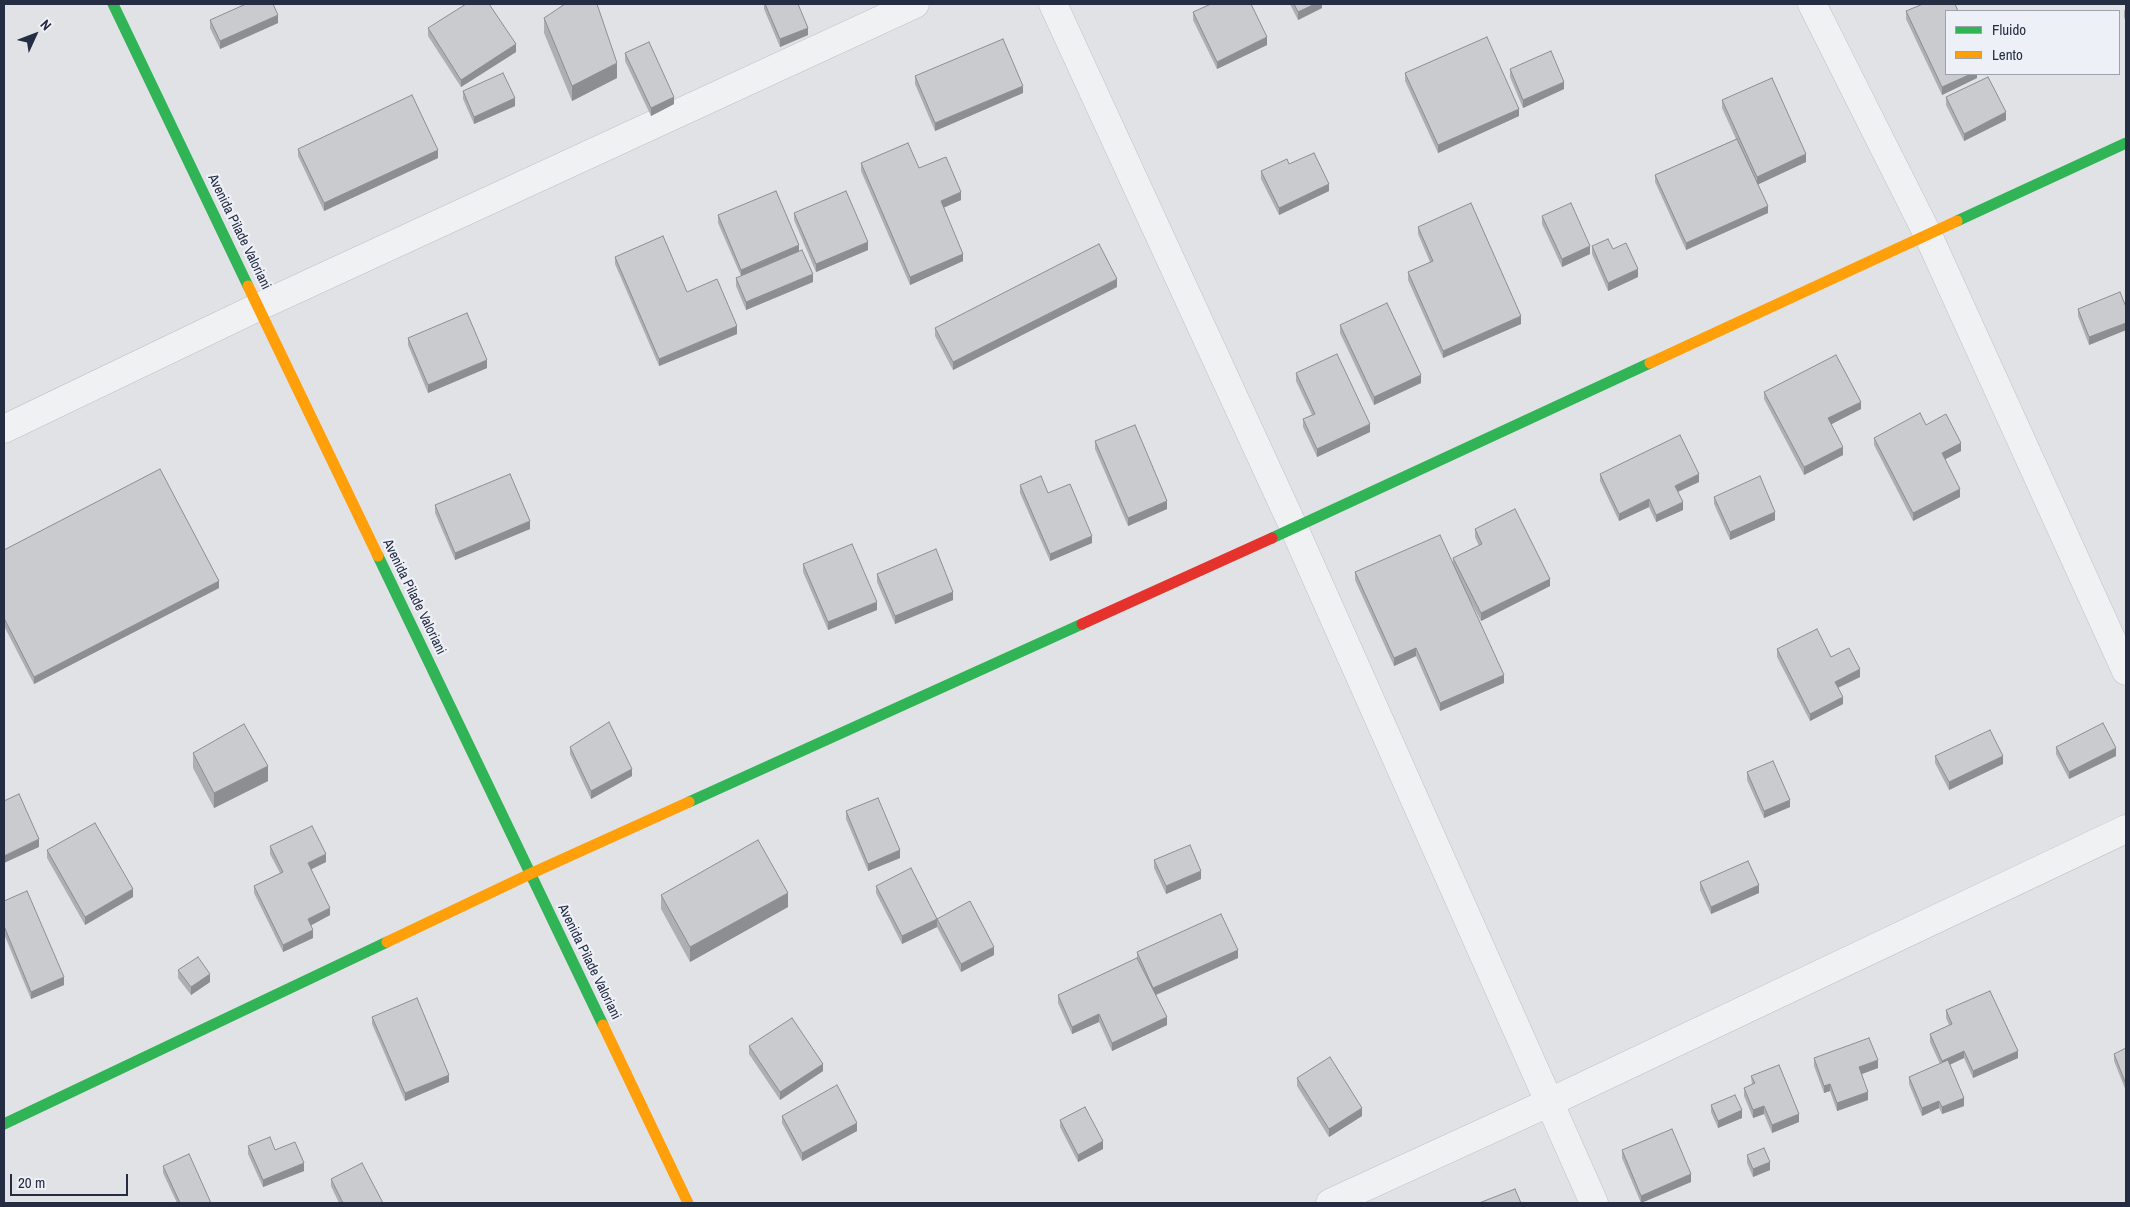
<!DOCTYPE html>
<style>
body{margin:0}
#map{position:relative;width:2130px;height:1207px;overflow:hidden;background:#e1e2e6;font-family:"Archivo Narrow",sans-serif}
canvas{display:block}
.frame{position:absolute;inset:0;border:5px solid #252d42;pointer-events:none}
.legend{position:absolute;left:1945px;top:10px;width:175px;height:65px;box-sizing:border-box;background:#eef0f7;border:1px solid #9ea2af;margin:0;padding:6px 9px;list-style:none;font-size:15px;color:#252d42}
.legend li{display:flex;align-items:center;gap:10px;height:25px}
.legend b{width:25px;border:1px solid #9ea2af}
.north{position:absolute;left:10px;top:10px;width:50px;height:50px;-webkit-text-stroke:4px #eef0f7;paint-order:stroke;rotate:47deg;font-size:14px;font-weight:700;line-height:20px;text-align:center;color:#252d42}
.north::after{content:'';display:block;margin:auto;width:18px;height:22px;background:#252d42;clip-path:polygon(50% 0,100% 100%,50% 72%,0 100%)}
.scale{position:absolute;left:10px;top:1174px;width:118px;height:22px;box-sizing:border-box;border:2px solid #252d42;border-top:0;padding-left:6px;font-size:15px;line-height:18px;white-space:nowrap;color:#252d42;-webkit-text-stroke:4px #eef0f7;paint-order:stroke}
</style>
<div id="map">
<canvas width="2130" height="1207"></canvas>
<div class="frame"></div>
<ul class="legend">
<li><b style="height:6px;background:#30b455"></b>Fluido</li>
<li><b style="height:6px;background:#ff9f0a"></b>Lento</li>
</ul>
<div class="north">N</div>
<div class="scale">20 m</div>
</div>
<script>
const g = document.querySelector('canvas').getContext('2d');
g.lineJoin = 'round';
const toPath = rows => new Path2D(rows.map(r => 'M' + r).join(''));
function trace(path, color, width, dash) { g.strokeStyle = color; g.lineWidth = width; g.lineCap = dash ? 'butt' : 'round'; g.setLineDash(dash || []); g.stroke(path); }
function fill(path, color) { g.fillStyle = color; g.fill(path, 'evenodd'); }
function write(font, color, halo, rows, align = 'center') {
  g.font = font + ' "Archivo Narrow",sans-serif'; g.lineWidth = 4.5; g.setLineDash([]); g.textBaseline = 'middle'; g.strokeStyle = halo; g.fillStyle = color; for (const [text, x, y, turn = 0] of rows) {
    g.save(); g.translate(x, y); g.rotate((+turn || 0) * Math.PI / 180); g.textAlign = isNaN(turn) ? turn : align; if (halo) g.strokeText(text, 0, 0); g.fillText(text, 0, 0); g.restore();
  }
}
const street = toPath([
 [1053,4,1294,528,1594,1203],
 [1812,4,1928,235,2126,671],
 [4,429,258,307,915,4],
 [1330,1203,1548,1103,2126,829]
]);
trace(street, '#bfc0c4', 29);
trace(street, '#f0f1f3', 28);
trace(toPath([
 [113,4,248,286],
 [1957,221,2126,143],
 [1272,538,1650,363],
 [378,556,603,1025],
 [689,802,1082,624],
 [4,1124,387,942]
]), '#30b455', 11);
trace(toPath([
 [248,286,378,556],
 [1650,363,1957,221],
 [387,942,530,874,689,802],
 [603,1025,688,1203]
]), '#ff9f0a', 11);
trace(toPath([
 [1082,624,1272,538]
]), '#e5322d', 11);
fill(toPath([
 [764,4,798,4,808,35,780,47,764,9],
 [1290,4,1322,4,1322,8,1298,20],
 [2126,9,2126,23,2124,17,2124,10],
 [1906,11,1946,11,1977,74,1977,78,1942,95,1906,19],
 [1193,12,1267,45,1217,69,1193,20],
 [544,18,617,78,572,101,544,33],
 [210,20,278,23,220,49,210,28],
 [428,28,516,52,461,87,428,36],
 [625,53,674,104,651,116,625,61],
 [1510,69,1564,89,1523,108,1510,77],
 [1405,73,1519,116,1438,153,1405,81],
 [915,76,1023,93,935,131,915,84],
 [463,91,515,106,474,124,463,99],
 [1946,97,2006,120,1964,141,1946,105],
 [1722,100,1806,162,1758,184,1768,213,1686,250,1655,182,1655,175,1736,139,1722,108],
 [298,149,438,158,324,211,298,156],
 [861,163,919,168,961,200,943,207,963,261,910,285,861,171],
 [1261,171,1329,191,1279,215,1261,179],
 [794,213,868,250,816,272,794,220],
 [718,215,799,251,813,282,746,310,736,286,736,278,741,276,718,223],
 [1542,216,1590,254,1562,267,1542,224],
 [1418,227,1521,324,1443,358,1408,280,1408,272,1430,262,1418,234],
 [1592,246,1613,249,1638,277,1608,291,1592,254],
 [615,257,687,292,737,334,659,366,615,264],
 [1117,287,953,370,935,336,935,328],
 [2126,307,2126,330,2089,345,2078,316,2078,309],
 [1340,325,1421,383,1374,405,1340,333],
 [408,338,487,368,428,393,408,345],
 [1296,373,1370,432,1317,457,1303,427,1303,419,1312,415,1296,381],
 [1764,392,1861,409,1831,424,1843,455,1804,475,1764,399],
 [1926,425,1961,451,1945,459,1960,497,1913,521,1874,445,1874,438],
 [1095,441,1167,509,1128,526,1095,449],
 [1600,474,1699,482,1678,492,1683,510,1656,522,1649,507,1619,521,1600,481],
 [1020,485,1048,493,1092,543,1050,561,1020,493],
 [1714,497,1775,520,1730,540,1714,504],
 [435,505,530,529,455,560,435,513],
 [1475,529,1550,586,1481,621,1464,589,1504,683,1440,711,1416,656,1394,666,1355,580,1355,572,1453,564,1453,558,1479,546,1475,537],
 [4,550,219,588,34,684,4,626],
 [803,564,877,610,828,630,803,572],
 [877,574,953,600,895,624,877,582],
 [1777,649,1831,657,1860,677,1838,688,1843,704,1810,721,1777,657],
 [570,747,632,776,591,799,570,754],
 [2056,747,2116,756,2069,779,2056,754],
 [193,753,268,781,214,808,193,768],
 [1935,756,2003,764,1949,790,1935,763],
 [1747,772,1790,807,1764,818,1747,780],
 [846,811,900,858,868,871,846,819],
 [270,846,326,862,311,869,330,915,311,925,313,938,283,952,254,893,254,886,280,873,270,854],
 [47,850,133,897,85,925,47,858],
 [1154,860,1201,879,1166,894,1154,868],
 [1700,882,1759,893,1711,914,1700,890],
 [876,886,937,919,994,955,961,972,937,927,902,944,876,893],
 [661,895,788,907,690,962,661,909],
 [4,901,64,985,31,999,4,934],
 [1137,952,1238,958,1156,995,1167,1025,1112,1051,1099,1022,1072,1034,1058,1003,1058,995,1137,958],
 [178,970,210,982,191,995,178,978],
 [1946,1010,2018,1058,1973,1078,1964,1058,1950,1065,1964,1106,1942,1114,1939,1108,1922,1116,1909,1084,1909,1077,1940,1064,1930,1042,1930,1034,1949,1025,1946,1018],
 [372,1017,449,1082,405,1101,372,1024],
 [749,1046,823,1071,780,1100,749,1054],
 [2126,1048,2126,1091,2114,1061,2114,1054],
 [1814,1058,1878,1068,1862,1074,1868,1100,1837,1111,1830,1091,1824,1093,1814,1066],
 [1751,1076,1799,1122,1772,1133,1764,1114,1753,1118,1744,1096,1744,1088,1752,1085],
 [1297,1078,1362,1116,1329,1137,1297,1086],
 [1711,1105,1742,1118,1718,1128,1711,1112],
 [782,1116,857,1131,802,1161,782,1123],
 [1060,1120,1103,1149,1078,1162,1060,1127],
 [248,1146,275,1150,304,1171,263,1187,248,1154],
 [1622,1150,1691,1182,1641,1203,1622,1158],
 [1747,1155,1770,1170,1753,1177,1747,1163],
 [163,1166,211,1203,177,1203,163,1173],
 [331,1179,383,1203,339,1203,331,1186]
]), '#adafb2');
fill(toPath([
 [1315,4,1322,4,1322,8,1298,20,1298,12],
 [278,15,278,23,220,49,220,41],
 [808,28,808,35,780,47,780,39],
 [1267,37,1267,45,1217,69,1217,62],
 [516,44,516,52,461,87,461,80],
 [617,63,617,78,572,101,572,86],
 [1971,74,1977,74,1977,78,1942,95,1942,87],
 [1564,82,1564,89,1523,108,1523,100],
 [1023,86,1023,93,935,131,935,123],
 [674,97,674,104,651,116,651,108],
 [515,98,515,106,474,124,474,117],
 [1519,109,1519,116,1438,153,1438,145],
 [2006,112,2006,120,1964,141,1964,134],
 [438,150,438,158,324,211,324,203],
 [1806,154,1806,162,1757,185,1757,177],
 [1329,184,1329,191,1279,215,1279,208],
 [961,192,961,200,941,209,941,201],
 [1768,206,1768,213,1686,250,1686,243],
 [868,242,868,250,816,272,816,264],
 [799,245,799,253,741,277,741,270],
 [1590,246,1590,254,1562,267,1562,259],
 [963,254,963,261,910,285,910,277],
 [1638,269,1638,277,1608,291,1608,283],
 [813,274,813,282,746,310,746,302],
 [1117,279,1117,287,953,370,953,362],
 [1521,316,1521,324,1443,358,1443,351],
 [2126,323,2126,330,2089,345,2089,337],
 [737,326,737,334,659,366,659,359],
 [487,360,487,368,428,393,428,385],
 [1421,375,1421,383,1374,405,1374,397],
 [1861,402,1861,409,1828,426,1828,418],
 [1370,424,1370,432,1317,457,1317,449],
 [1961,443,1961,451,1942,461,1942,453],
 [1843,447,1843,455,1804,475,1804,467],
 [1699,474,1699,482,1675,493,1675,486],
 [1960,489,1960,497,1913,521,1913,513],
 [1649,499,1649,507,1619,521,1619,514],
 [1167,501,1167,509,1128,526,1128,518],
 [1683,502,1683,510,1656,522,1656,515],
 [1775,512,1775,520,1730,540,1730,532],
 [530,521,530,529,455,560,455,553],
 [1092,536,1092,543,1050,561,1050,554],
 [1550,579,1550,586,1481,621,1481,613],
 [219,581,219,588,34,684,34,677],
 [953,592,953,600,895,624,895,616],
 [877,602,877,610,828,630,828,622],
 [1416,648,1416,656,1394,666,1394,658],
 [1860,669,1860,677,1835,689,1835,682],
 [1504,675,1504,683,1440,711,1440,703],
 [1843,697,1843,704,1810,721,1810,714],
 [2116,748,2116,756,2069,779,2069,772],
 [2003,756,2003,764,1949,790,1949,782],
 [268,766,268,781,214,808,214,793],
 [632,769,632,776,591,799,591,791],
 [1790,800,1790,807,1764,818,1764,811],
 [39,839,39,847,4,863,4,856],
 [900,850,900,858,868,871,868,864],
 [326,854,326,862,308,871,308,863],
 [1201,871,1201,879,1166,894,1166,886],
 [1759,885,1759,893,1711,914,1711,907],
 [133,889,133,897,85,925,85,917],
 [788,893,788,907,690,962,690,947],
 [330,908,330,915,308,927,308,919],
 [937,919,937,927,902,944,902,936],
 [313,930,313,938,283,952,283,945],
 [994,947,994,955,961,972,961,964],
 [1238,950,1238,958,1153,996,1153,988],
 [210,974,210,982,191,995,191,987],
 [64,977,64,985,31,999,31,992],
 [1099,1014,1099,1022,1072,1034,1072,1027],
 [1167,1017,1167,1025,1112,1051,1112,1043],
 [1964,1051,1964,1058,1942,1068,1942,1061],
 [2018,1051,2018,1058,1973,1078,1973,1071],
 [1878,1060,1878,1068,1859,1075,1859,1067],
 [823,1064,823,1071,780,1100,780,1092],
 [449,1075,449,1082,405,1101,405,1093],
 [1830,1084,1830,1091,1824,1093,1824,1086],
 [1868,1092,1868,1100,1837,1111,1837,1103],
 [1964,1098,1964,1106,1942,1114,1942,1107],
 [1939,1101,1939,1108,1922,1116,1922,1108],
 [1764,1106,1764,1114,1753,1118,1753,1110],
 [1362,1108,1362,1116,1329,1137,1329,1129],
 [1742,1110,1742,1118,1718,1128,1718,1121],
 [1799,1114,1799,1122,1772,1133,1772,1125],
 [857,1123,857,1131,802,1161,802,1153],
 [1103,1141,1103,1149,1078,1162,1078,1155],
 [1770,1162,1770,1170,1753,1177,1753,1169],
 [304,1163,304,1171,263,1187,263,1180],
 [1691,1174,1691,1182,1641,1203,1641,1196]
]), '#8d8e91');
const building = toPath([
 [246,4,273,4,278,15,220,41,210,20,246,4],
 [466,4,489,4,516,44,461,80,428,28,466,4],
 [565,4,597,4,617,63,572,86,544,18,565,4],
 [765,4,798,4,808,28,780,39,765,4],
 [1211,4,1251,4,1267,37,1217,62,1193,12,1211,4],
 [1294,4,1315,4,1298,12,1294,4],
 [1923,4,1955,4,1958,11,1946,11,1946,74,1971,74,1942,87,1906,11,1923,4],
 [1487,37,1519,109,1438,145,1405,73,1487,37],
 [1003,39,1023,86,935,123,915,76,1003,39],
 [649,42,674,97,651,108,625,53,649,42],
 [1551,51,1564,82,1523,100,1510,69,1551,51],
 [503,73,515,98,474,117,463,91,503,73],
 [1988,77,2006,112,1964,134,1946,97,1988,77],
 [1772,78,1806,154,1757,177,1722,100,1772,78],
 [412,95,438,150,324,203,298,149,412,95],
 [1737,139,1768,206,1686,243,1655,175,1737,139],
 [908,143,919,168,946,157,961,192,941,201,963,254,910,277,861,163,908,143],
 [1314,153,1329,184,1279,208,1261,171,1287,159,1289,164,1314,153],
 [776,191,799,245,741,270,718,215,776,191],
 [846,191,868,242,816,264,794,213,846,191],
 [1471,203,1521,316,1443,351,1408,272,1433,261,1418,227,1471,203],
 [1571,203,1590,246,1562,259,1542,216,1571,203],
 [663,236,687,292,717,279,737,326,659,359,615,257,663,236],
 [1608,239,1613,249,1626,243,1638,269,1608,283,1592,246,1608,239],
 [1099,244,1117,279,953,362,935,328,1099,244],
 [802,250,813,274,746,302,736,278,802,250],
 [2120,292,2126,307,2126,323,2089,337,2078,309,2120,292],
 [1387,303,1421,375,1374,397,1340,325,1387,303],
 [467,313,487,360,428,385,408,338,467,313],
 [1337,354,1370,424,1317,449,1303,419,1315,414,1296,373,1337,354],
 [1836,355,1861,402,1828,418,1843,447,1804,467,1764,392,1836,355],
 [1920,413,1926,425,1946,414,1961,443,1942,453,1960,489,1913,513,1874,438,1920,413],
 [1135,425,1167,501,1128,518,1095,441,1135,425],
 [1680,435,1699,474,1675,486,1683,502,1656,515,1649,499,1619,514,1600,474,1680,435],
 [160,469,219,581,34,677,4,618,4,550,160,469],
 [510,474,530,521,455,553,435,505,510,474],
 [1041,476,1048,493,1070,484,1092,536,1050,554,1020,485,1041,476],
 [1760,476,1775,512,1730,532,1714,497,1760,476],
 [1515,509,1550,579,1481,613,1453,558,1482,544,1475,529,1515,509],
 [1440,535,1504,675,1440,703,1416,648,1394,658,1355,572,1440,535],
 [852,544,877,602,828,622,803,564,852,544],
 [936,549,953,592,895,616,877,574,936,549],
 [1817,629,1831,657,1849,648,1860,669,1835,682,1843,697,1810,714,1777,649,1817,629],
 [609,722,632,769,591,791,570,747,609,722],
 [2103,723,2116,748,2069,772,2056,747,2103,723],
 [244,724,268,766,214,793,193,753,244,724],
 [1990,730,2003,756,1949,782,1935,756,1990,730],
 [1773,761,1790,800,1764,811,1747,772,1773,761],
 [19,794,39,839,4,856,4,801,19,794],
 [878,798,900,850,868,864,846,811,878,798],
 [95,823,133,889,85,917,47,850,95,823],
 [312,826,326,854,308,863,330,908,308,919,313,930,283,945,254,886,283,872,270,846,312,826],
 [758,840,788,893,690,947,661,895,758,840],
 [1190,845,1201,871,1166,886,1154,860,1190,845],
 [1748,861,1759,885,1711,907,1700,882,1748,861],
 [911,868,937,919,970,901,994,947,961,964,937,919,902,936,876,886,911,868],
 [27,891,64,977,31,992,4,926,4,901,27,891],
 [1221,914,1238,950,1153,988,1137,952,1221,914],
 [198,957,210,974,191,987,178,970,198,957],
 [1137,958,1167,1017,1112,1043,1099,1014,1072,1027,1058,995,1137,958],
 [1990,991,2018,1051,1973,1071,1964,1051,1942,1061,1930,1034,1952,1024,1946,1010,1990,991],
 [417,998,449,1075,405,1093,372,1017,417,998],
 [792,1018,823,1064,780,1092,749,1046,792,1018],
 [1869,1038,1878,1060,1859,1067,1868,1092,1837,1103,1830,1084,1824,1086,1814,1058,1869,1038],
 [2126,1048,2126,1084,2114,1054,2126,1048],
 [1330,1057,1362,1108,1329,1129,1297,1078,1330,1057],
 [1948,1060,1964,1098,1942,1107,1939,1101,1922,1108,1909,1077,1948,1060],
 [1779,1065,1799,1114,1772,1125,1764,1106,1753,1110,1744,1088,1755,1083,1751,1076,1779,1065],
 [837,1085,857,1123,802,1153,782,1116,837,1085],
 [1735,1095,1742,1110,1718,1121,1711,1105,1735,1095],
 [1085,1107,1103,1141,1078,1155,1060,1120,1085,1107],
 [1672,1129,1691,1174,1641,1196,1622,1150,1672,1129],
 [270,1137,275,1150,295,1142,304,1163,263,1180,248,1146,270,1137],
 [1764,1148,1770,1162,1753,1169,1747,1155,1764,1148],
 [189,1154,211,1203,180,1203,163,1166,189,1154],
 [362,1163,383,1203,343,1203,331,1179,362,1163],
 [1515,1189,1521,1203,1479,1203,1515,1189]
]);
fill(building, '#c9cbcf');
trace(building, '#8d8e91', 1);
write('14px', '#252d42', '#eef0f7', [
 ["Avenida Pilade Valoriani",239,232,64],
 ["Avenida Pilade Valoriani",414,597,64],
 ["Avenida Pilade Valoriani",589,962,64]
]);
</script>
